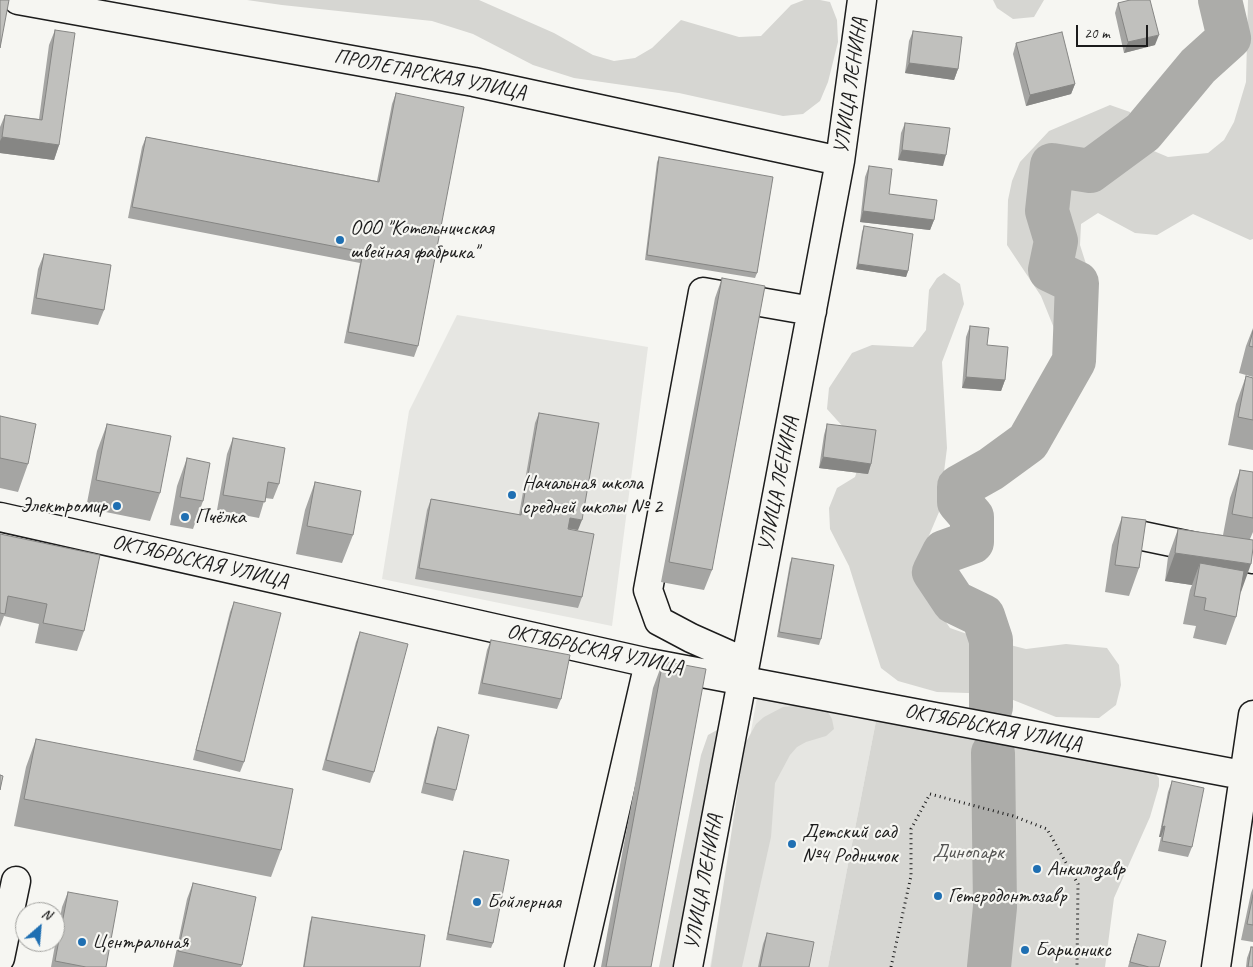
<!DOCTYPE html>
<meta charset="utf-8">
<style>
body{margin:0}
#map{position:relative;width:1253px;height:967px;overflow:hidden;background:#f6f6f2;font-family:Caveat,sans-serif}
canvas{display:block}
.north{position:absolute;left:15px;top:902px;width:50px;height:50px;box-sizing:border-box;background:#f6f6f2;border:1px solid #9f9f9c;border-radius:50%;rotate:27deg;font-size:14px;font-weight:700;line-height:20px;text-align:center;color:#1c1c1c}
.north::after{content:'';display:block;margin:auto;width:18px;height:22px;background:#1f6fb2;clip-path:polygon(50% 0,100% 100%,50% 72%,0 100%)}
.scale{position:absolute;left:1076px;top:25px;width:72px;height:22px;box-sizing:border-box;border:2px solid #1c1c1c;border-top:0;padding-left:6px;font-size:15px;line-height:18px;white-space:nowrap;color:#1c1c1c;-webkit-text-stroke:4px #f6f6f2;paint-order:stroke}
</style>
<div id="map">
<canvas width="1253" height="967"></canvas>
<div class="north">N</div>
<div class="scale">20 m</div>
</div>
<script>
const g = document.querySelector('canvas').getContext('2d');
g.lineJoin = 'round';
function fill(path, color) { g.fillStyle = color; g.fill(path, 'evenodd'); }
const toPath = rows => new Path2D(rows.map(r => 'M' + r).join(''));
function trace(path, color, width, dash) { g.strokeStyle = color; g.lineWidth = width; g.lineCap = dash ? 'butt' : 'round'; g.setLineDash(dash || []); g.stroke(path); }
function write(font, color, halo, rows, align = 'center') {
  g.font = font + ' Caveat,sans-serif'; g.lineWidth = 4.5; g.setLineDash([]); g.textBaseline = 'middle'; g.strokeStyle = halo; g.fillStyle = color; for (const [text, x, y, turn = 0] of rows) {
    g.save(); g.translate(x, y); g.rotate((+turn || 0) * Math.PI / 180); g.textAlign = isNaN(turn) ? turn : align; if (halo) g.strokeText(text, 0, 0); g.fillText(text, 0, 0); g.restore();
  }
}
fill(toPath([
 [457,315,648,347,612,626,382,579,409,411],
 [757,697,854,718,876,721,828,967,710,967]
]), '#e6e6e2');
fill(toPath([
 [247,0,479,0,554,33,593,55,614,61,635,58,652,48,681,20,739,37,761,36,791,5,804,0,820,0,830,2,837,20,838,42,828,82,820,101,803,114,783,116,679,93,574,78,533,65,473,34,432,21,282,5],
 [993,0,1044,0,1034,17,1013,19,997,8],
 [1248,0,1253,0,1253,239,1250,240,1193,214,1157,235,1135,233,1098,213,1081,224,1080,245,1087,267,1092,309,1077,333,1056,333,1041,296,1007,245,1008,200,1012,181,1020,162,1049,131,1110,105,1130,112,1133,135,1149,149,1168,157,1208,153,1224,140,1234,122,1246,82],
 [944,273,960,284,964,304,942,362,947,448,939,512,922,552,926,593,950,628,970,635,1026,649,1066,644,1107,648,1119,665,1121,685,1116,705,1099,718,1056,717,998,694,937,692,898,681,881,668,849,566,830,529,829,508,837,488,855,477,861,458,854,439,827,409,829,388,852,353,872,345,913,347,926,330,929,290,937,278],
 [816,704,826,709,832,719,834,729,826,736,806,742,797,747,790,755,775,783,771,837,742,967,711,967,742,763,746,742,756,724,764,717,783,707],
 [876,721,914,725,1149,766,1159,778,1159,786,1150,817,1114,898,1105,967,828,967],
 [717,730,726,737,682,967,659,967,701,755,708,735]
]), '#d6d6d2');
trace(toPath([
 [991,707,991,640,983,616,954,602,934,572,944,552,972,542,972,517,959,502,959,487,991,469,1028,442,1074,361,1077,283,1050,270,1056,241,1047,211,1052,165,1090,171,1143,132,1198,66,1229,38,1220,0],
 [989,967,995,907,993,753]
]), '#acaca9', 44);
const minor = toPath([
 [18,0,474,82,840,161],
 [0,517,649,663,1253,777],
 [1138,535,1253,559],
 [745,662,691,638,659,621,648,590,703,292,812,311],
 [0,958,16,881],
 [579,967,649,663],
 [688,967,840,161,862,0],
 [1216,967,1253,715]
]);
trace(minor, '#1c1c1c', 31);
trace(toPath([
 [891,967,911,876,911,829,930,794,1013,816,1047,829,1078,884,1077,967]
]), '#1c1c1c', 3, [1, 4]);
trace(minor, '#f6f6f2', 28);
fill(toPath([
 [1118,3,1155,45,1124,53,1115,13],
 [55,30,59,145,54,160,0,153,0,127,5,115,39,119,49,45],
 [913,31,958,69,954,80,905,73,909,41],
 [1016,43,1075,84,1071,94,1026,106,1013,54],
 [396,93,418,346,414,357,344,343,360,263,128,218,142,147,146,137,377,181,392,104],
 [905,123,943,166,898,160,901,133],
 [659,157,757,273,755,278,645,260,657,162],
 [869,166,889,194,934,220,930,230,860,222,865,177],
 [864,226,908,271,906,277,856,269,862,232],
 [44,254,104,310,98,325,31,314,38,269],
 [722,278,712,570,704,590,661,582,715,298],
 [970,326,987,345,1005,380,1001,391,962,388,966,337],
 [1253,328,1253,377,1239,373,1246,346],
 [1246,376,1253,378,1253,450,1228,445,1236,404],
 [539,413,578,530,568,529,582,597,578,608,415,579,427,510,431,499,519,515,535,423],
 [0,416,28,464,18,492,0,488],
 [107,424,160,493,150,521,86,508,97,451],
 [827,424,871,464,868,474,819,468,824,435],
 [233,438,279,484,273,499,265,498,259,518,217,510,227,454],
 [187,458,203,501,193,529,170,525,177,486],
 [1240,470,1253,472,1253,532,1250,539,1236,617,1226,645,1193,638,1196,626,1183,624,1190,590,1192,585,1165,581,1168,557,1178,529,1223,535,1230,498],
 [315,482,353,535,342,563,296,554,305,510],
 [1122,517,1139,568,1129,596,1105,592,1112,545],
 [0,534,84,631,77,651,35,643,39,624,4,616,0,627],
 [792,558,821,639,819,645,777,637,790,563],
 [234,602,244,762,240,772,193,760,230,612],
 [360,632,374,772,370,783,322,770,356,642],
 [491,640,561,699,557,709,478,694,487,650],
 [663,661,651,967,601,967,653,688],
 [438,727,456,790,453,801,421,793,434,738],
 [36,739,281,850,271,877,14,826,26,767],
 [1172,781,1192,847,1188,857,1158,851,1161,837,1159,837,1168,792],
 [464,851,493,943,491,948,446,940,462,857],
 [193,883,242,965,241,967,173,967,187,899],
 [1253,888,1253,942,1241,940,1251,893],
 [68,892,106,967,51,967,62,907],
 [312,917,420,967,303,967,310,922],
 [767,933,809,967,758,967,763,944],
 [1138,934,1159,967,1128,967,1134,945],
 [1251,947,1253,967,1246,967,1247,958]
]), '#a5a5a3');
fill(toPath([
 [1159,35,1155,45,1124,53,1128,42],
 [909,63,958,69,954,80,905,73],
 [1075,84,1071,94,1026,106,1030,95],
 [2,137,59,145,54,160,0,153,0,141],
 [902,150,946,155,943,166,898,160],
 [863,211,934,220,930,230,860,222],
 [858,264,908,271,906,277,856,269],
 [966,377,1005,380,1001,391,962,388],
 [823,457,871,464,868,474,819,468],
 [570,518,582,520,578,530,566,528],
 [1175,553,1251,564,1241,592,1200,563,1192,585,1165,581],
 [1165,826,1161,837,1159,837,1162,827]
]), '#868684');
const building = toPath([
 [0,0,9,0,0,48,0,0],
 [1130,0,1150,0,1159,35,1128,42,1118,3,1130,0],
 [55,30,75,33,59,145,2,137,5,115,42,120,55,30],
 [913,31,962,37,958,69,909,63,913,31],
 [1062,32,1075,84,1030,95,1016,43,1062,32],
 [396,93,464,107,418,346,348,332,363,252,132,207,146,137,379,182,396,93],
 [905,123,950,128,946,155,902,150,905,123],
 [659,157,773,177,757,273,647,255,659,157],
 [869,166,892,169,889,194,937,200,934,220,863,211,869,166],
 [864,226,913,234,908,271,858,264,864,226],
 [44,254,111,265,104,310,36,298,44,254],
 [722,278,765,286,712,570,669,562,722,278],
 [970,326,989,328,987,345,1008,347,1005,380,966,377,970,326],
 [1253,331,1253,347,1249,346,1253,331],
 [1246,376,1253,378,1253,420,1238,417,1246,376],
 [539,413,599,423,582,520,570,518,568,529,594,534,582,597,419,568,431,499,521,515,539,413],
 [0,416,36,424,28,464,0,458,0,416],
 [107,424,171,436,160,493,96,480,107,424],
 [827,424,876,430,871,464,823,457,827,424],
 [233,438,285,448,279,484,268,482,265,502,223,495,233,438],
 [187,458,210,463,203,501,180,497,187,458],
 [1240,470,1253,472,1253,518,1232,514,1240,470],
 [315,482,361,491,353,535,307,526,315,482],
 [1122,517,1146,520,1139,568,1115,565,1122,517],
 [1178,529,1253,540,1253,548,1251,564,1175,553,1178,529],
 [0,534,100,555,84,631,43,623,47,604,8,596,5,614,0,613,0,534],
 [792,558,834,565,821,639,779,632,792,558],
 [1200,563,1244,571,1236,617,1204,610,1206,598,1194,596,1200,563],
 [234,602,281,613,244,762,196,750,234,602],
 [360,632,408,644,374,772,326,760,360,632],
 [491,640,570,655,561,699,482,683,491,640],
 [663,661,706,669,651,967,606,967,663,661],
 [438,727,469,735,456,790,425,783,438,727],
 [36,739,293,789,281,850,24,799,36,739],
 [0,775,3,776,0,790,0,775],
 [1172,781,1204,788,1192,847,1162,841,1165,826,1162,827,1172,781],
 [464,851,509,860,493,943,448,934,464,851],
 [193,883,256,897,242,965,178,951,193,883],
 [68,892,118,901,106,967,86,967,55,961,68,892],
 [1253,895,1253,925,1247,924,1253,895],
 [312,917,425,935,420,967,304,967,312,917],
 [767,933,814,942,809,967,760,967,767,933],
 [1138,934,1166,941,1159,967,1149,967,1130,962,1138,934],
 [1251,947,1253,947,1253,967,1248,967,1251,947]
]);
fill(building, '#c0c0bd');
trace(building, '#868684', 1);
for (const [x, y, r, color] of [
 [340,240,5,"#1f6fb2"],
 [512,495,5,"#1f6fb2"],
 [117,506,5,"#1f6fb2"],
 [185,517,5,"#1f6fb2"],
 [792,844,5,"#1f6fb2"],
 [1037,869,5,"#1f6fb2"],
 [938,896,5,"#1f6fb2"],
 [477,902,5,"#1f6fb2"],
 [82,942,5,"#1f6fb2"],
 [1025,950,5,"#1f6fb2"]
]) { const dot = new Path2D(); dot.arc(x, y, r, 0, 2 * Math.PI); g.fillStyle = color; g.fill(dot); trace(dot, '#f6f6f2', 2); }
write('21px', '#1c1c1c', '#f6f6f2', [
 ["ПРОЛЕТАРСКАЯ УЛИЦА",430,75,11],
 ["УЛИЦА ЛЕНИНА",851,86,-82],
 ["УЛИЦА ЛЕНИНА",779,484,-79],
 ["ОКТЯБРЬСКАЯ УЛИЦА",200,562,13],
 ["ОКТЯБРЬСКАЯ УЛИЦА",595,650,12],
 ["ОКТЯБРЬСКАЯ УЛИЦА",993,728,11],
 ["УЛИЦА ЛЕНИНА",704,882,-80]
]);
write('21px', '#1c1c1c', '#f6f6f2', [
 ["ООО \"Котельничская",350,228],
 ["швейная фабрика\"",350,252],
 ["Начальная школа",522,483],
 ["средней школы № 2",522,507],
 ["Электромир",107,506,"right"],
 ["Пчёлка",195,517],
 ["Детский сад",802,832],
 ["№4 Родничок",802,856],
 ["Анкилозавр",1047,869],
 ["Гетеродонтозавр",948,896],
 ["Бойлерная",487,902],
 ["Центральная",92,942],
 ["Барионикс",1035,950]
], 'left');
write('21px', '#545453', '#f6f6f2', [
 ["Динопарк",968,852]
]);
</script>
